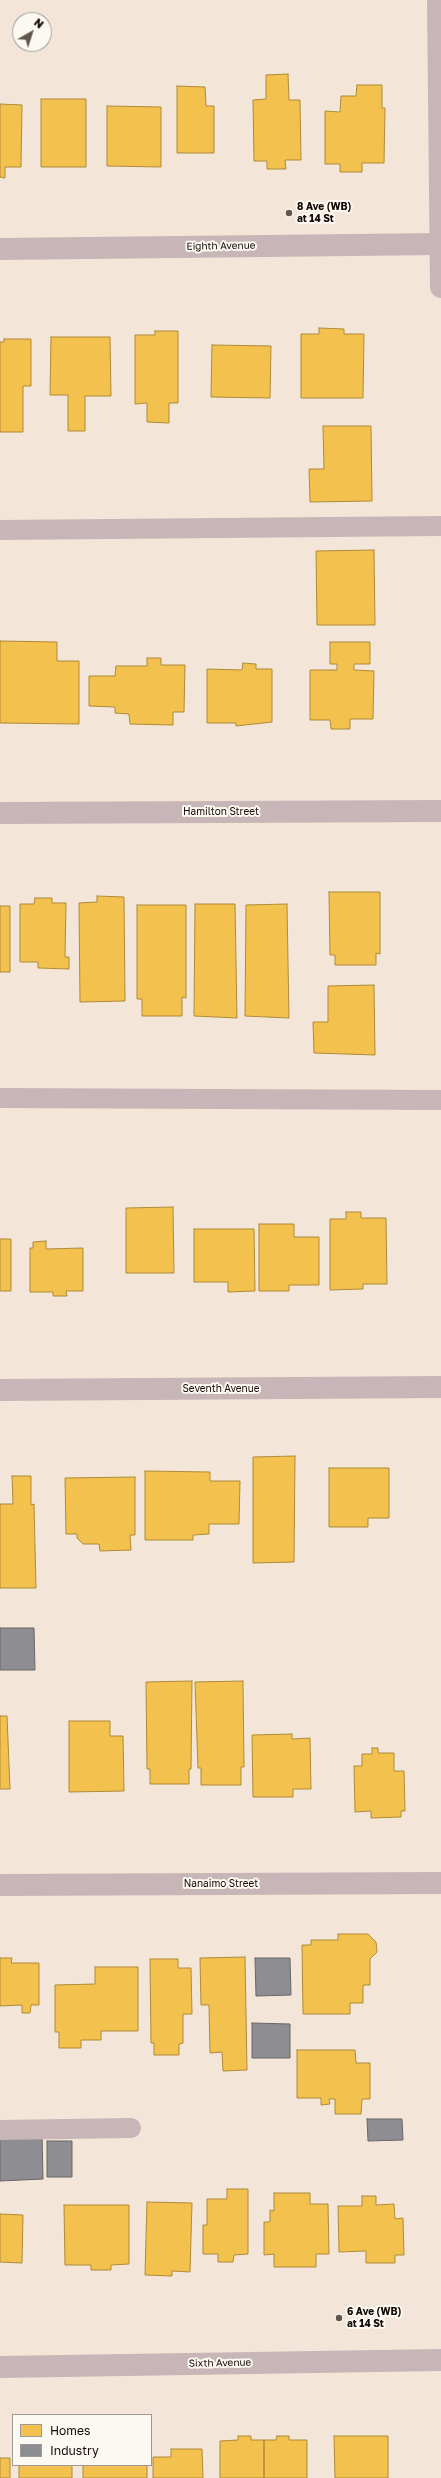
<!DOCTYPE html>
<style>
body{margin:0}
#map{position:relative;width:441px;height:2478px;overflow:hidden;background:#f3e6d8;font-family:"Golos Text",sans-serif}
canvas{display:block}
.legend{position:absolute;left:12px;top:2414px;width:140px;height:52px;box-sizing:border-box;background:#fcf8f2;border:1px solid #9e9992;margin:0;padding:5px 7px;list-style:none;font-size:12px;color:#120a03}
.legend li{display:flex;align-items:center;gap:8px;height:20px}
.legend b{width:20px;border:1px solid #9e9992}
.north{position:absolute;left:12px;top:12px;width:40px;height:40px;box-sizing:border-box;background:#fcf8f2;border:1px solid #9e9992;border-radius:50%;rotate:39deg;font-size:11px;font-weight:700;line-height:16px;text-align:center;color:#120a03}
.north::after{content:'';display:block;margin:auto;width:14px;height:18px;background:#61574e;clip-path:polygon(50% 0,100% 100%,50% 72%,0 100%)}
</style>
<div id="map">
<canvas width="441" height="2478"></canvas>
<ul class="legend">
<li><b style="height:11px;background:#f2c14e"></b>Homes</li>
<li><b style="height:11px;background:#8d8d92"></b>Industry</li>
</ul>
<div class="north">N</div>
</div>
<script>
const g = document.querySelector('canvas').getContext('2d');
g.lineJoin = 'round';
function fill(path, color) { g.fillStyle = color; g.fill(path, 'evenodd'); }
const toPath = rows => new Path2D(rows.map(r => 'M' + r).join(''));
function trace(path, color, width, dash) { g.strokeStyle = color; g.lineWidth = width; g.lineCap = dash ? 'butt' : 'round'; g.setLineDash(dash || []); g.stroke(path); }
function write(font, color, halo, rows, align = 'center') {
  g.font = font + ' "Golos Text",sans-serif'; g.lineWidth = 4; g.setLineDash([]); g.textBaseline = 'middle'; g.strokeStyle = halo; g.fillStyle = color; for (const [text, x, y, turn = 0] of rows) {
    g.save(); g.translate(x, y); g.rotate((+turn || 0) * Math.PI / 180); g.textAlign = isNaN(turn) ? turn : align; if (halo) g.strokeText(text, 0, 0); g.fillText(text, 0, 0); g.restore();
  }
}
const homes = toPath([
 [288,74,289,100,300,100,301,160,285,160,286,169,267,169,267,161,254,161,253,100,266,99,266,75,288,74],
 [357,85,382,85,382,108,385,108,384,163,362,163,362,172,340,172,340,164,325,164,325,111,340,112,341,96,356,96,357,85],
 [177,86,205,87,206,106,214,106,214,153,177,153,177,86],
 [41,99,86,99,86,167,41,167,41,99],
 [0,104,22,105,21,167,5,167,5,178,0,177,0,104],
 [107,106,161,107,161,167,107,166,107,106],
 [319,328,344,329,344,334,364,334,363,398,301,398,301,334,319,334,319,328],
 [155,331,178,331,178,403,169,403,169,423,147,422,147,403,135,404,135,335,155,335,155,331],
 [51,337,110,337,111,396,85,396,85,431,68,431,68,395,50,395,51,337],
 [4,339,31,339,31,386,23,386,23,432,0,432,0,342,4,342,4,339],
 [212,345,271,346,270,398,211,397,212,345],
 [323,426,371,426,372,501,310,502,309,469,324,469,323,426],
 [374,550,375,625,317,625,316,551,374,550],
 [0,641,57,642,57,661,79,661,79,724,0,723,0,641],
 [330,642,370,642,370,664,354,664,354,670,374,671,373,719,350,719,350,729,331,729,330,720,310,720,310,670,337,670,337,664,330,664,330,642],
 [147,658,161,658,161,665,185,665,184,712,173,712,173,725,130,724,129,714,115,713,115,707,89,706,89,676,115,676,116,666,147,666,147,658],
 [243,663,256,664,256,669,272,669,272,722,236,726,236,723,207,723,207,669,242,670,243,663],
 [329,892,380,892,380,954,376,953,376,965,335,965,335,955,330,955,329,892],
 [97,896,124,897,125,1001,80,1002,79,903,97,902,97,896],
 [35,898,52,898,52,903,66,903,65,957,69,957,69,969,38,968,38,962,20,962,20,904,34,904,35,898],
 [195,904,235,904,237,1018,194,1016,195,904],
 [287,904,289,1018,245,1016,246,905,287,904],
 [137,905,186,905,186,998,182,997,182,1016,142,1016,142,999,137,999,137,905],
 [0,906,10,906,10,972,0,972,0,906],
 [374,985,375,1055,314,1053,313,1022,328,1022,328,986,374,985],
 [173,1207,174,1273,126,1273,126,1208,173,1207],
 [346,1212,361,1212,361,1218,386,1218,387,1284,363,1284,363,1289,330,1290,330,1219,346,1219,346,1212],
 [259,1224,294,1224,294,1237,319,1237,319,1285,289,1285,289,1291,259,1291,259,1224],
 [194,1229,254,1229,255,1291,228,1292,228,1282,194,1282,194,1229],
 [0,1239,11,1239,11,1291,0,1291,0,1239],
 [46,1241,46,1249,83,1248,83,1291,66,1291,67,1296,53,1296,53,1292,30,1292,30,1248,33,1248,33,1242,46,1241],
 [295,1456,294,1562,253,1563,253,1457,295,1456],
 [329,1468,389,1468,389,1518,368,1518,368,1527,329,1527,329,1468],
 [145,1471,210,1472,210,1481,240,1481,239,1524,209,1524,209,1534,193,1535,193,1540,145,1540,145,1471],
 [12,1476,31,1476,31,1505,34,1504,36,1588,0,1588,0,1504,13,1504,12,1476],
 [135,1477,135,1535,130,1535,131,1550,100,1551,99,1544,83,1544,77,1538,77,1534,66,1534,65,1478,135,1477],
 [192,1681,191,1769,189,1769,189,1784,150,1784,150,1769,147,1769,146,1682,192,1681],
 [243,1681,244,1767,241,1767,241,1785,201,1785,201,1768,198,1768,195,1682,243,1681],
 [0,1716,7,1716,10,1789,0,1789,0,1716],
 [69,1721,110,1721,110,1736,123,1736,124,1791,69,1792,69,1721],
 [292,1734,292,1739,310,1738,311,1789,293,1789,293,1797,253,1797,252,1735,292,1734],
 [372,1748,378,1748,378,1753,394,1753,394,1771,404,1771,405,1811,401,1811,401,1817,371,1818,371,1811,355,1812,354,1766,362,1766,362,1754,372,1754,372,1748],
 [338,1934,368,1934,376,1942,377,1952,370,1959,370,1985,363,1985,363,2003,350,2003,350,2014,303,2014,302,1945,311,1945,311,1940,338,1940,338,1934],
 [245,1957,247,2070,223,2071,222,2052,210,2053,209,2005,201,2005,200,1958,245,1957],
 [0,1958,12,1958,11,1963,39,1963,39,2005,31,2005,30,2013,22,2013,22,2005,0,2006,0,1958],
 [150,1959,178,1959,178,1968,191,1968,192,2014,183,2014,183,2043,179,2044,179,2055,154,2055,154,2043,151,2043,150,1959],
 [95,1967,138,1967,138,2031,101,2031,101,2040,81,2040,81,2048,59,2048,59,2032,55,2032,55,1985,95,1984,95,1967],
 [297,2050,355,2050,356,2063,370,2063,370,2099,362,2099,361,2114,335,2114,335,2099,329,2099,330,2104,321,2105,321,2098,297,2098,297,2050],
 [227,2189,248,2189,248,2254,234,2255,233,2262,218,2262,218,2254,203,2254,203,2225,207,2225,207,2199,227,2199,227,2189],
 [274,2193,310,2193,310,2204,328,2204,329,2254,316,2254,316,2267,274,2267,274,2254,264,2255,264,2222,270,2222,270,2210,274,2211,274,2193],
 [362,2196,376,2196,376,2205,394,2204,395,2219,403,2218,404,2255,395,2255,395,2263,366,2263,366,2251,339,2252,338,2206,362,2206,362,2196],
 [147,2202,192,2203,190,2272,172,2271,172,2276,145,2275,147,2202],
 [64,2205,129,2205,129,2264,111,2265,111,2270,91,2270,91,2265,65,2265,64,2205],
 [0,2214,23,2215,22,2263,0,2262,0,2214],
 [238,2436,251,2436,251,2440,264,2440,264,2478,220,2478,220,2441,238,2440,238,2436],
 [277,2436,289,2436,289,2440,307,2440,307,2478,264,2478,264,2440,276,2440,277,2436],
 [334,2436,388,2436,388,2478,335,2478,334,2436],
 [171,2449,202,2449,203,2478,153,2478,153,2457,171,2457,171,2449],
 [0,2458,10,2458,10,2478,0,2478,0,2458],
 [19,2465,72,2465,72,2478,19,2478,19,2465],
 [83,2465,147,2465,147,2478,83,2478,83,2465]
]);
fill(homes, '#f2c14e');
trace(homes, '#af8a38', 1);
const industry = toPath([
 [0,1628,34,1628,35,1670,0,1670,0,1628],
 [255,1958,290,1958,291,1995,256,1996,255,1958],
 [252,2023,290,2024,290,2058,252,2058,252,2023],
 [367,2119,402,2119,403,2140,368,2141,367,2119],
 [42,2133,43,2179,0,2181,0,2134,42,2133],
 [47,2141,72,2141,72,2177,47,2177,47,2141]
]);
fill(industry, '#8d8d92');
trace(industry, '#686667', 1);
trace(toPath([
 [0,530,441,526],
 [0,1098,441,1100],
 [0,2130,131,2128]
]), '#c8b5b7', 20);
trace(toPath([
 [438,0,441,287],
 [0,813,441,811],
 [0,1390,441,1387],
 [0,1885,441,1883]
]), '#c8b5b7', 22);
trace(toPath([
 [0,249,441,244],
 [0,2367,441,2360]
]), '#c8b5b7', 22);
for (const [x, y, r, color] of [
 [289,213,4,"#61574e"],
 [339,2318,4,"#61574e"]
]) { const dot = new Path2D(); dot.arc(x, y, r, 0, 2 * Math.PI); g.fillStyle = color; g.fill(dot); trace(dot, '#fcf8f2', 1.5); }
write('bold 10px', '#120a03', '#fcf8f2', [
 ["8 Ave (WB)",297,207],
 ["at 14 St",297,219],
 ["6 Ave (WB)",347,2312],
 ["at 14 St",347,2324]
], 'left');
write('10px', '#120a03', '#fcf8f2', [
 ["Eighth Avenue",221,246,-1],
 ["Hamilton Street",221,812],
 ["Seventh Avenue",221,1389],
 ["Nanaimo Street",221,1884],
 ["Sixth Avenue",220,2363,-1]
]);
</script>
